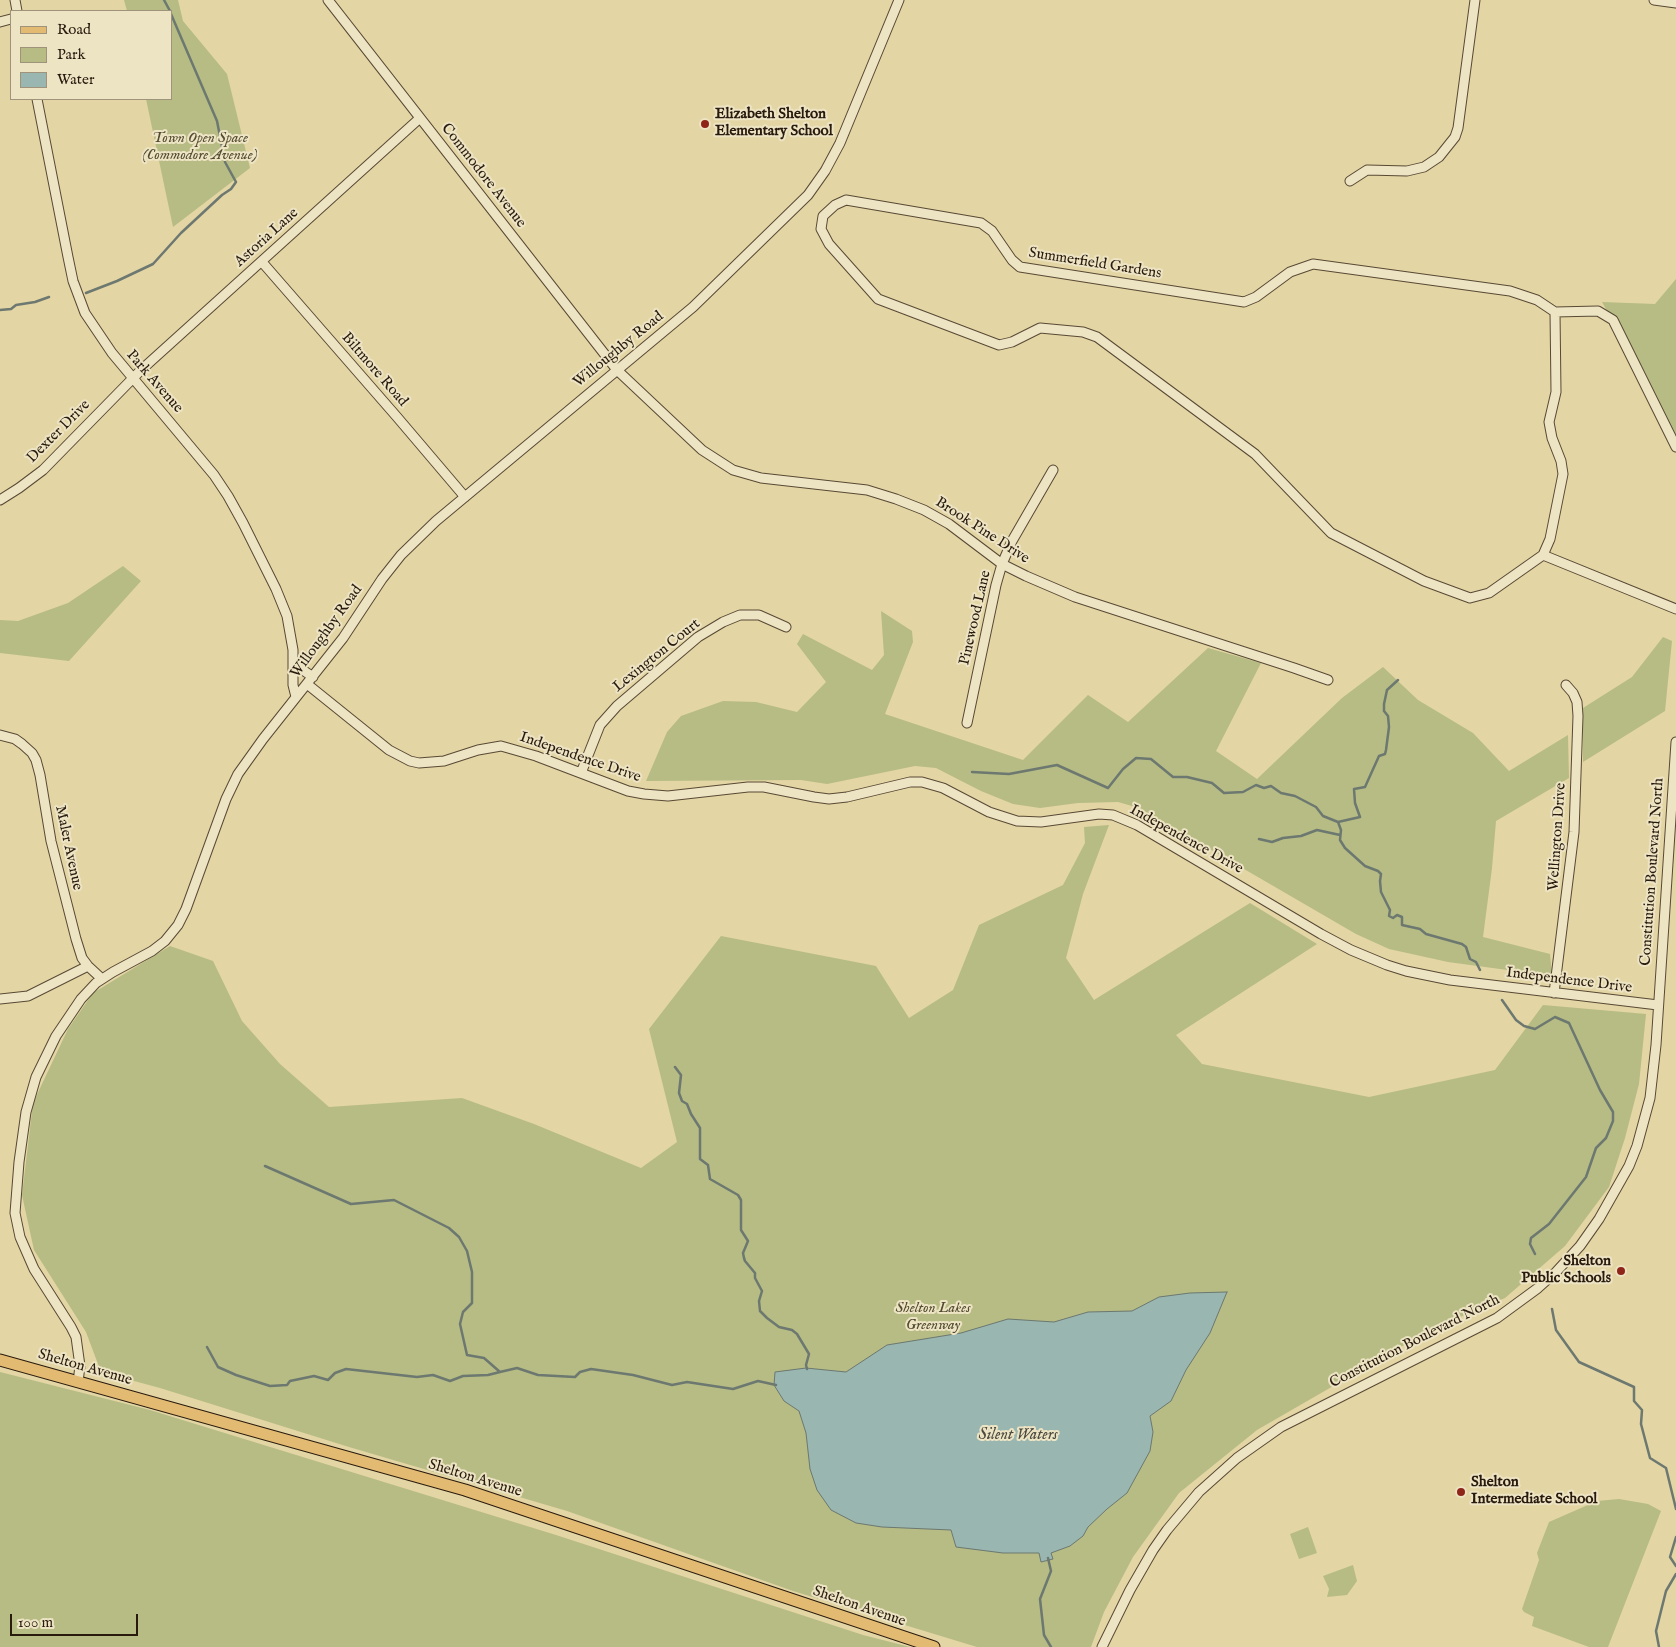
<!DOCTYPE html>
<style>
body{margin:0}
#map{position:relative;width:1676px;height:1647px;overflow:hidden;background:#e3d5a4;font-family:"IM FELL English",serif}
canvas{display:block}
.legend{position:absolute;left:10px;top:10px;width:162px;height:90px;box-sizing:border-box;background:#ede4c4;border:1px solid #9f937b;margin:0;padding:6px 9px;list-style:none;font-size:15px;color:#291a0e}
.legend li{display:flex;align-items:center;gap:10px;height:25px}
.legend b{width:25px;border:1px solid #9f937b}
.scale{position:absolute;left:10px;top:1614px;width:128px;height:22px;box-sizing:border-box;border:2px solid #291a0e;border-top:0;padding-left:6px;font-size:15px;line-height:18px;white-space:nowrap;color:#291a0e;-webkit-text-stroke:4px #ede4c4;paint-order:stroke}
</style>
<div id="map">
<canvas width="1676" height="1647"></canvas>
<ul class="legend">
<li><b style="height:6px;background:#e2ba72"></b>Road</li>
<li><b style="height:14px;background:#b6bc84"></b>Park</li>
<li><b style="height:14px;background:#99b6b1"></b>Water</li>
</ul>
<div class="scale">100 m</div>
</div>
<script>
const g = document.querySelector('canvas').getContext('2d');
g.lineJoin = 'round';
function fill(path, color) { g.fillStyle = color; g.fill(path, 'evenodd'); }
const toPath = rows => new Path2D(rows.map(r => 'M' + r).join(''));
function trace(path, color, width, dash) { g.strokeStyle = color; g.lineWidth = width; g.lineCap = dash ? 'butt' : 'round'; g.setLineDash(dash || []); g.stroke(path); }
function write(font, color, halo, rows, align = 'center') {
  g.font = font + ' "IM FELL English",serif'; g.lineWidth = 4; g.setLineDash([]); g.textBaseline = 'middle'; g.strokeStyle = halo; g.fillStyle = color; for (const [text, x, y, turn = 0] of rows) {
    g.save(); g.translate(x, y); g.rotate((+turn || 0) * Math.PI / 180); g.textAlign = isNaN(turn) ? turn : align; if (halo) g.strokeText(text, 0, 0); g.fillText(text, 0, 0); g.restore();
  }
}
fill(toPath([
 [124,0,178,0,183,21,227,74,250,168,173,227,146,99,171,99,171,11,127,11],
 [1676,279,1676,435,1602,302,1655,304],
 [123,566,141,581,69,661,0,653,0,620,18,621,68,603],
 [881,611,912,631,913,642,885,714,1023,760,1088,695,1128,722,1208,648,1261,663,1216,751,1257,779,1342,698,1383,667,1418,700,1473,733,1509,771,1568,735,1569,778,1496,821,1492,868,1483,937,1550,954,1552,976,1448,962,1389,949,1356,934,1139,808,1118,802,1078,803,1040,808,1013,804,981,791,936,768,915,766,827,784,801,780,646,781,667,732,681,716,723,701,756,702,797,712,826,682,797,644,803,634,872,670,884,655],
 [1663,637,1672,641,1665,711,1583,762,1583,708,1632,677],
 [1109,825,1083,894,1066,958,1094,1000,1250,903,1317,944,1176,1035,1202,1064,1369,1097,1495,1070,1543,1005,1646,1014,1639,1084,1625,1138,1609,1187,1565,1246,1505,1298,1432,1329,1257,1430,1179,1493,1133,1557,1104,1612,1091,1647,977,1647,793,1591,567,1511,349,1447,160,1388,101,1372,86,1332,34,1250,22,1195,33,1103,68,1029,93,993,170,946,213,961,242,1021,280,1064,329,1107,462,1098,534,1124,641,1168,677,1142,649,1029,721,936,876,966,909,1018,953,990,979,925,1063,885,1085,843,1084,827],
 [0,1372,150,1410,556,1535,863,1635,910,1647,0,1647],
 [1619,1499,1648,1504,1661,1511,1608,1647,1589,1647,1532,1626,1534,1617,1524,1612,1522,1609,1539,1560,1537,1553,1549,1522,1597,1501],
 [1308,1527,1317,1553,1299,1559,1290,1534],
 [1353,1565,1357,1581,1347,1595,1327,1597,1329,1589,1323,1576]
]), '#b6bc84');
const water = toPath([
 [1227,1292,1210,1333,1186,1370,1171,1401,1150,1416,1153,1432,1150,1451,1127,1493,1107,1509,1088,1527,1083,1536,1070,1546,1051,1553,1053,1559,1041,1562,1039,1553,1003,1553,956,1547,951,1530,882,1527,856,1523,831,1510,817,1490,810,1469,806,1433,799,1411,784,1401,774,1385,775,1372,806,1368,846,1372,887,1345,961,1333,1008,1319,1054,1322,1088,1312,1132,1311,1159,1297,1190,1293,1227,1292]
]);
fill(water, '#99b6b1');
trace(water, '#6c7870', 1);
trace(toPath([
 [164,0,170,11],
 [86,293,117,281,153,264,181,233,222,195,231,189,236,182,225,162,217,121,171,14],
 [0,310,11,309,16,305,35,302,49,297],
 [972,772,1009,774,1057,765,1108,788,1123,769,1136,758,1151,759,1173,777,1187,777,1212,783,1224,793,1243,792,1256,785,1264,788,1271,786,1281,793,1295,796,1316,807,1323,816,1338,822,1341,830,1340,840,1345,848,1365,866,1378,871,1381,874,1380,881,1381,892,1390,910,1389,916,1393,918,1397,915,1402,917,1402,925,1420,929,1426,934,1462,944,1466,947,1470,959,1476,962,1480,970],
 [1338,822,1360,817,1355,803,1354,789,1365,787,1379,756,1385,754,1386,750,1389,727,1388,716,1384,711,1384,704,1387,690,1398,680],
 [1259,839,1272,842,1283,838,1301,836,1317,830,1340,835],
 [1502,1000,1516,1020,1524,1026,1535,1029,1555,1017,1569,1023,1600,1090,1613,1112,1613,1121,1606,1138,1596,1148,1586,1177,1549,1224,1531,1238,1530,1244,1535,1254],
 [675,1067,681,1075,679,1093,682,1101,687,1104,691,1114,700,1128,700,1159,708,1165,710,1179,738,1195,741,1200,741,1230,748,1241,743,1253,744,1258,745,1261,755,1273,755,1278,762,1291,759,1301,760,1311,767,1318,779,1327,792,1330,797,1334,809,1354,806,1365,807,1369],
 [265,1166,351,1204,394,1200,449,1228,459,1237,467,1251,472,1272,472,1303,463,1312,460,1324,467,1355,484,1358,500,1372,517,1368,538,1375,575,1377,580,1372,591,1369,633,1375,672,1385,687,1382,733,1389,758,1381,776,1385],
 [1552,1309,1556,1330,1579,1362,1634,1387,1634,1401,1642,1410,1641,1424,1650,1458,1666,1468,1676,1509],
 [207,1347,218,1367,236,1375,270,1386,287,1385,290,1381,314,1376,328,1380,335,1373,346,1369,417,1377,433,1375,450,1381,463,1376,488,1375,500,1372],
 [1676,1537,1670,1557,1676,1566],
 [1048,1558,1051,1571,1040,1599,1044,1635,1051,1647],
 [1659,1647,1656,1631,1666,1591,1676,1574]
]), '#6c7870', 2.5);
const minor = toPath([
 [15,0,17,11],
 [328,0,617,370,702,450,733,470,761,478,867,490,896,499,924,510,949,524,1002,564,1026,576,1075,597,1294,668,1328,680],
 [1654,0,1676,3],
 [0,22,11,19],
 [37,99,68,257,73,281,85,313,112,353,214,475,228,496,243,523,276,589,287,616,293,650,293,685,296,697],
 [1350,181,1367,170,1407,171,1424,167,1439,157,1455,137,1458,128,1475,0],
 [846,200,981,223,992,231,1012,260,1020,267,1244,302,1256,297,1290,272,1313,264,1510,291,1537,300,1555,312,1556,392,1549,422,1552,438,1561,461,1563,474,1550,539,1543,555,1489,593,1470,598,1424,581,1331,533,1255,454,1097,337,1083,332,1040,328,1012,342,999,345,878,299,829,244,821,229,823,216,835,205,846,200],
 [262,262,397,417,465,497],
 [1555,312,1598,311,1613,320,1676,447],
 [0,500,19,488,43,470,140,371,420,118],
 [1543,555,1676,609],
 [294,664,313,677],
 [307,684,389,750,410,761,419,763,444,761,478,750,501,746,536,756,628,791,644,794,668,796,748,787,764,787,814,797,829,799,847,797,910,782,922,782,943,788,989,812,1017,821,1041,822,1099,814,1113,815,1137,825,1321,934,1351,950,1387,965,1406,971,1450,980,1658,1005],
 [967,723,996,585,1002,564,1012,541,1053,470],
 [0,735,15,739,22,744,32,753,36,760,40,775,51,841,76,939,82,958,88,966,102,979],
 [581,773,600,725,617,706,698,637,723,622,740,615,759,615,786,627],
 [1554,993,1574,832,1578,716,1577,702,1573,693,1566,685],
 [0,999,28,996,88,966],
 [78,1382,80,1366,76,1337,71,1327,34,1269,20,1237,15,1213,19,1162,26,1112,36,1077,56,1036,81,999,96,983,113,972,152,951,165,941,178,925,186,909,226,799,238,774,263,739,343,638,382,579,401,555,436,521,693,307,808,195,825,171,840,143,899,0],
 [1102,1647,1130,1590,1153,1550,1167,1530,1199,1492,1237,1458,1281,1427,1497,1318,1538,1288,1556,1272,1580,1246,1599,1219,1629,1166,1637,1146,1650,1098,1656,1045,1676,742]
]);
const major = toPath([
 [0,1360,465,1490,934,1647]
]);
trace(minor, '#584934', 11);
trace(major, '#291a0e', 13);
trace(minor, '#ede4c4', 9);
trace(major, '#e2ba72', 11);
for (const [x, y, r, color] of [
 [705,124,5,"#8f2418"],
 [1621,1271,5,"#8f2418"],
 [1461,1492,5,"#8f2418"]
]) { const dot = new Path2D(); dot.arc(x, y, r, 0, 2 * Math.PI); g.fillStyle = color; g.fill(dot); trace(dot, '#ede4c4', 2); }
write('bold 15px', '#291a0e', '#ede4c4', [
 ["Elizabeth Shelton",715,115],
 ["Elementary School",715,132],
 ["Shelton",1611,1262,"right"],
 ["Public Schools",1611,1279,"right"],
 ["Shelton",1471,1483],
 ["Intermediate School",1471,1500]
], 'left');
write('italic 15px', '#534b31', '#ede4c4', [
 ["Town Open Space",200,139],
 ["(Commodore Avenue)",200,156],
 ["Shelton Lakes",933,1309],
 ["Greenway",933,1326]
]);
write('15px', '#291a0e', '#ede4c4', [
 ["Commodore Avenue",483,176,52],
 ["Astoria Lane",267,238,-42],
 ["Summerfield Gardens",1095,264,9],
 ["Willoughby Road",619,350,-39],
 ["Biltmore Road",374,370,49],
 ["Park Avenue",154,382,49],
 ["Dexter Drive",59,432,-45],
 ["Brook Pine Drive",982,531,33],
 ["Pinewood Lane",976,618,-77],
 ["Willoughby Road",327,632,-54],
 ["Lexington Court",657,656,-39],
 ["Independence Drive",580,758,19],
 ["Wellington Drive",1558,837,-86],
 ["Independence Drive",1186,840,29],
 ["Maler Avenue",68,848,78],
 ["Constitution Boulevard North",1653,872,-86],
 ["Independence Drive",1569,981,7],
 ["Constitution Boulevard North",1415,1342,-27],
 ["Shelton Avenue",85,1368,16],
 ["Shelton Avenue",475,1479,17],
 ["Shelton Avenue",859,1607,19]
]);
write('italic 16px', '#4b493f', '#ede4c4', [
 ["Silent Waters",1018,1436]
]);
</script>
